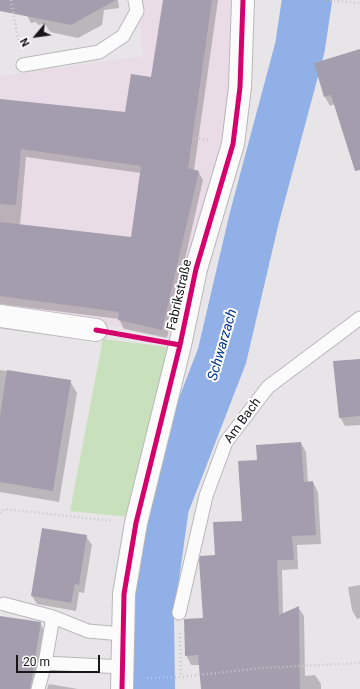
<!DOCTYPE html>
<meta charset="utf-8">
<style>
body{margin:0}
#map{position:relative;width:360px;height:689px;overflow:hidden;background:#e8e5e9;font-family:Roboto,sans-serif}
canvas{display:block}
.north{position:absolute;left:16px;top:16px;width:40px;height:40px;-webkit-text-stroke:3px #fff;paint-order:stroke;rotate:241deg;font-size:11px;font-weight:700;line-height:16px;text-align:center;color:#171618}
.north::after{content:'';display:block;margin:auto;width:14px;height:18px;background:#171618;clip-path:polygon(50% 0,100% 100%,50% 72%,0 100%)}
.scale{position:absolute;left:16px;top:655px;width:84px;height:18px;box-sizing:border-box;border:2px solid #171618;border-top:0;padding-left:5px;font-size:12px;line-height:14px;white-space:nowrap;color:#171618;-webkit-text-stroke:3px #fff;paint-order:stroke}
</style>
<div id="map">
<canvas width="360" height="689"></canvas>
<div class="north">N</div>
<div class="scale">20 m</div>
</div>
<script>
const g = document.querySelector('canvas').getContext('2d');
g.lineJoin = 'round';
function fill(path, color) { g.fillStyle = color; g.fill(path, 'evenodd'); }
const toPath = rows => new Path2D(rows.map(r => 'M' + r).join(''));
function trace(path, color, width, dash) { g.strokeStyle = color; g.lineWidth = width; g.lineCap = dash ? 'butt' : 'round'; g.setLineDash(dash || []); g.stroke(path); }
function write(font, color, halo, rows, align = 'center') {
  g.font = font + ' Roboto,sans-serif'; g.lineWidth = 4; g.setLineDash([]); g.textBaseline = 'middle'; g.strokeStyle = halo; g.fillStyle = color; for (const [text, x, y, turn = 0] of rows) {
    g.save(); g.translate(x, y); g.rotate((+turn || 0) * Math.PI / 180); g.textAlign = isNaN(turn) ? turn : align; if (halo) g.strokeText(text, 0, 0); g.fillText(text, 0, 0); g.restore();
  }
}
fill(toPath([
 [138,0,231,0,233,63,220,150,172,337,0,305,0,76,143,56]
]), '#e9dce6');
fill(toPath([
 [103,339,168,347,130,517,70,511]
]), '#c8e0bc');
fill(toPath([
 [22,0,118,0,119,8,104,10,102,25,78,38,50,32,45,24,38,25,36,22,31,23,24,10],
 [164,0,218,0,194,170,198,171,203,180,167,338,124,329,119,319,0,304,0,100,126,113,152,78],
 [26,157,141,173,132,238,20,225],
 [360,50,360,156,335,104,330,106,325,97,315,64],
 [360,360,360,425,345,426,340,417],
 [0,370,70,381,77,393,59,502,0,492],
 [301,443,306,452,308,483,313,482,318,492,321,544,297,545,298,569,282,570,283,614,298,607,304,616,305,676,315,675,321,684,321,689,202,689,200,665,191,665,186,655,204,619,216,556,243,522,258,461],
 [86,536,92,545,84,593,79,592,76,611,37,604,32,596],
 [360,585,360,618,357,619,352,610,348,587],
 [0,617,40,623,46,634,38,689,0,689],
 [49,684,78,689,47,689]
]), '#0003');
trace(toPath([
 [150,689,149,614,164,506,222,356,254,219,300,47,307,0]
]), '#90b0e7', 50);
fill(toPath([
 [0,0,116,0,71,25,0,11],
 [163,0,212,0,188,168,199,171,162,330,118,320,119,312,0,296,0,222,131,237,141,166,21,149,16,205,0,204,0,99,125,112,131,74,151,77],
 [360,49,360,170,355,171,331,95,324,97,314,63],
 [360,359,360,416,339,418,333,361],
 [7,370,71,380,53,491,0,482,0,416],
 [301,442,304,482,313,481,316,535,292,536,294,560,277,560,279,615,299,606,300,689,201,689,198,655,185,656,184,619,203,618,199,560,200,556,215,555,213,522,242,521,238,461,257,460,256,445],
 [42,528,87,535,79,585,75,584,71,603,31,596],
 [0,616,41,622,30,689,0,689]
]), '#a39dae');
const service = toPath([
 [23,65,99,52,123,36,137,11,135,0],
 [4,604,53,617,45,663,123,667],
 [179,613,206,496,226,442,268,387,360,318],
 [53,617,88,631,122,634],
 [38,689,45,663]
]);
const minor = toPath([
 [0,316,96,330],
 [122,689,124,594,136,523,180,345,196,269,233,144,240,87,243,0]
]);
trace(service, '#b9b7ba', 15);
trace(minor, '#b9b7ba', 24);
trace(toPath([
 [11,0,19,45],
 [326,0,359,3],
 [195,138,208,140],
 [0,513,5,509,111,521],
 [180,633,181,677],
 [147,678,181,677,262,668,360,663]
]), '#c7c6c7', 2.5, [1, 3]);
trace(service, '#fcfbfc', 13);
trace(minor, '#fcfbfc', 22);
trace(toPath([
 [96,330,180,345],
 [122,689,124,594,136,523,180,345,196,269,233,144,240,87,243,0]
]), '#d6006c', 5);
write('13px', '#171618', '#fff', [
 ["Fabrikstraße",180,295,-77],
 ["Am Bach",243,421,-54]
]);
write('italic 14px', '#00358d', '#fff', [
 ["Schwarzach",223,345,-74]
]);
</script>
